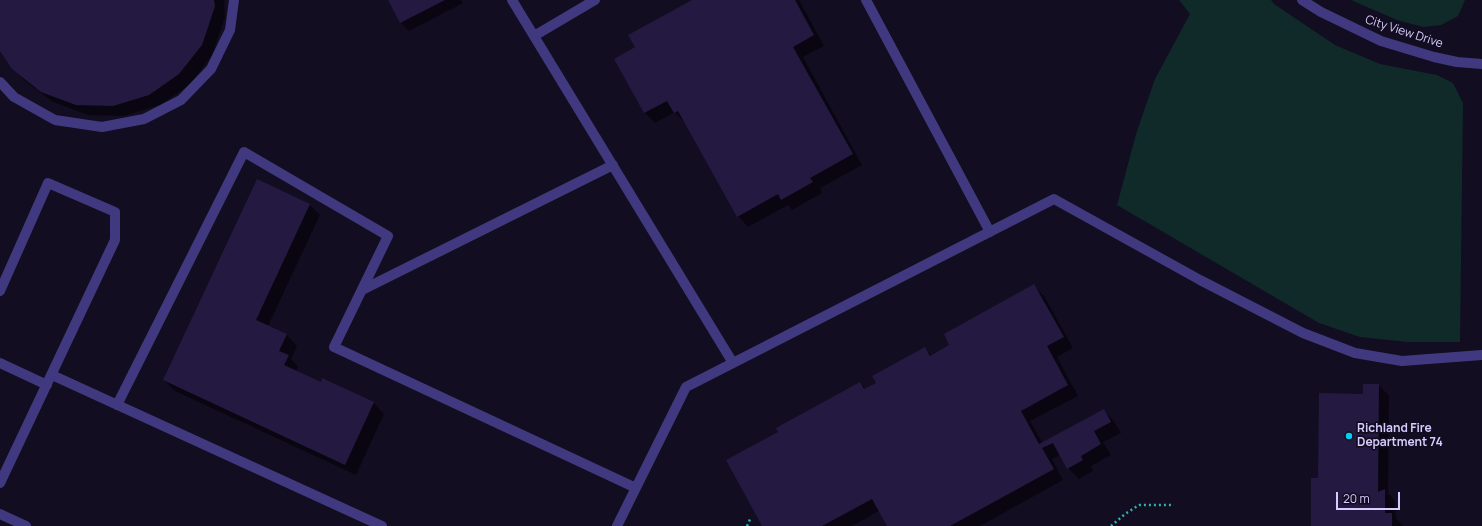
<!DOCTYPE html>
<style>
body{margin:0}
#map{position:relative;width:1482px;height:526px;overflow:hidden;background:#120d20;font-family:Manrope,sans-serif}
canvas{display:block}
.scale{position:absolute;left:1336px;top:492px;width:64px;height:18px;box-sizing:border-box;border:2px solid #d6cdfe;border-top:0;padding-left:5px;font-size:12px;line-height:14px;white-space:nowrap;color:#d6cdfe;-webkit-text-stroke:3px #120d20;paint-order:stroke}
</style>
<div id="map">
<canvas width="1482" height="526"></canvas>
<div class="scale">20 m</div>
</div>
<script>
const g = document.querySelector('canvas').getContext('2d');
g.lineJoin = 'round';
function fill(path, color) { g.fillStyle = color; g.fill(path, 'evenodd'); }
const toPath = rows => new Path2D(rows.map(r => 'M' + r).join(''));
function trace(path, color, width, dash) { g.strokeStyle = color; g.lineWidth = width; g.lineCap = dash ? 'butt' : 'round'; g.setLineDash(dash || []); g.stroke(path); }
function write(font, color, halo, rows, align = 'center') {
  g.font = font + ' Manrope,sans-serif'; g.lineWidth = 3.5; g.setLineDash([]); g.textBaseline = 'middle'; g.strokeStyle = halo; g.fillStyle = color; for (const [text, x, y, turn = 0] of rows) {
    g.save(); g.translate(x, y); g.rotate((+turn || 0) * Math.PI / 180); g.textAlign = isNaN(turn) ? turn : align; if (halo) g.strokeText(text, 0, 0); g.fillText(text, 0, 0); g.restore();
  }
}
fill(toPath([
 [1179,0,1271,0,1274,4,1335,45,1380,64,1437,75,1453,83,1463,103,1460,342,1408,342,1360,337,1319,323,1117,205,1136,134,1155,79,1190,14],
 [1351,0,1465,0,1458,16,1441,25,1423,27,1397,20]
]), '#102a2a');
fill(toPath([
 [0,0,224,0,225,17,212,55,190,85,160,105,124,116,88,115,53,102,24,80,13,69,0,49],
 [389,0,461,0,463,3,409,31,401,23],
 [694,0,799,0,824,46,803,57,862,165,820,188,822,193,792,210,788,205,748,227,738,216,685,123,675,112,655,123,644,112,637,48],
 [310,205,320,215,268,326,287,335,297,346,291,359,298,367,296,372,321,383,323,379,374,403,384,414,356,475,175,391,164,380],
 [1034,286,1044,296,1073,348,1057,357,1078,396,1030,421,1043,444,1103,410,1114,421,1121,433,1103,442,1111,455,1091,466,1093,471,1079,479,1068,468,1061,455,1052,459,1063,480,980,526,888,526,879,511,852,526,764,526,779,432,860,383,866,389,877,383,925,348,932,356,951,345],
 [1379,385,1389,396,1388,493,1395,501,1396,518,1403,526,1312,526,1319,479,1364,395]
]), '#0007');
fill(toPath([
 [0,0,214,0,215,6,202,45,179,74,149,95,113,106,76,105,41,92,12,69,0,51],
 [388,0,445,0,400,23],
 [692,0,795,0,814,35,793,47,853,154,810,178,813,182,781,200,778,194,737,217,678,111,674,113,667,101,644,113,614,59,635,47,628,35],
 [257,179,310,204,256,320,287,334,279,351,289,355,284,365,321,382,322,378,374,402,345,465,163,380],
 [1034,284,1064,337,1047,346,1068,385,1021,411,1039,444,1104,409,1111,422,1094,431,1101,444,1081,456,1083,460,1067,469,1053,443,1042,448,1054,469,950,526,887,526,872,499,822,526,762,526,726,460,778,432,776,428,860,382,864,389,876,383,872,376,925,347,930,356,949,345,944,334],
 [1363,384,1379,384,1378,492,1385,489,1385,513,1392,513,1392,526,1311,526,1311,478,1318,478,1319,393,1363,394]
]), '#241a41');
trace(toPath([
 [747,526,751,517],
 [1111,526,1125,514,1139,505,1174,505]
]), '#30b0b0', 2.5, [2, 3]);
trace(toPath([
 [512,0,733,363],
 [866,0,990,232],
 [534,36,595,0],
 [0,82,14,97,55,120,102,127,144,119,181,100,211,69,230,30,234,0],
 [362,290,613,165],
 [0,291,48,183,115,212,115,240,0,483],
 [0,363,47,385],
 [52,375,382,526],
 [117,405,244,152,388,236,334,347,636,488],
 [617,526,686,387,1054,199,1200,280,1303,333,1355,353,1402,361,1482,355]
]), '#40397f', 10);
trace(toPath([
 [1302,0,1321,12,1381,41,1434,57,1457,62,1482,64]
]), '#40397f', 10);
trace(toPath([
 [0,514,26,526]
]), '#40397f', 10);
for (const [x, y, r, color] of [
 [1349,436,4,"#04cef4"]
]) { const dot = new Path2D(); dot.arc(x, y, r, 0, 2 * Math.PI); g.fillStyle = color; g.fill(dot); trace(dot, '#120d20', 1.5); }
write('12px', '#d6cdfe', '#120d20', [
 ["City View Drive",1404,32,18]
]);
write('bold 12px', '#d6cdfe', '#120d20', [
 ["Richland Fire",1357,429],
 ["Department 74",1357,443]
], 'left');
</script>
